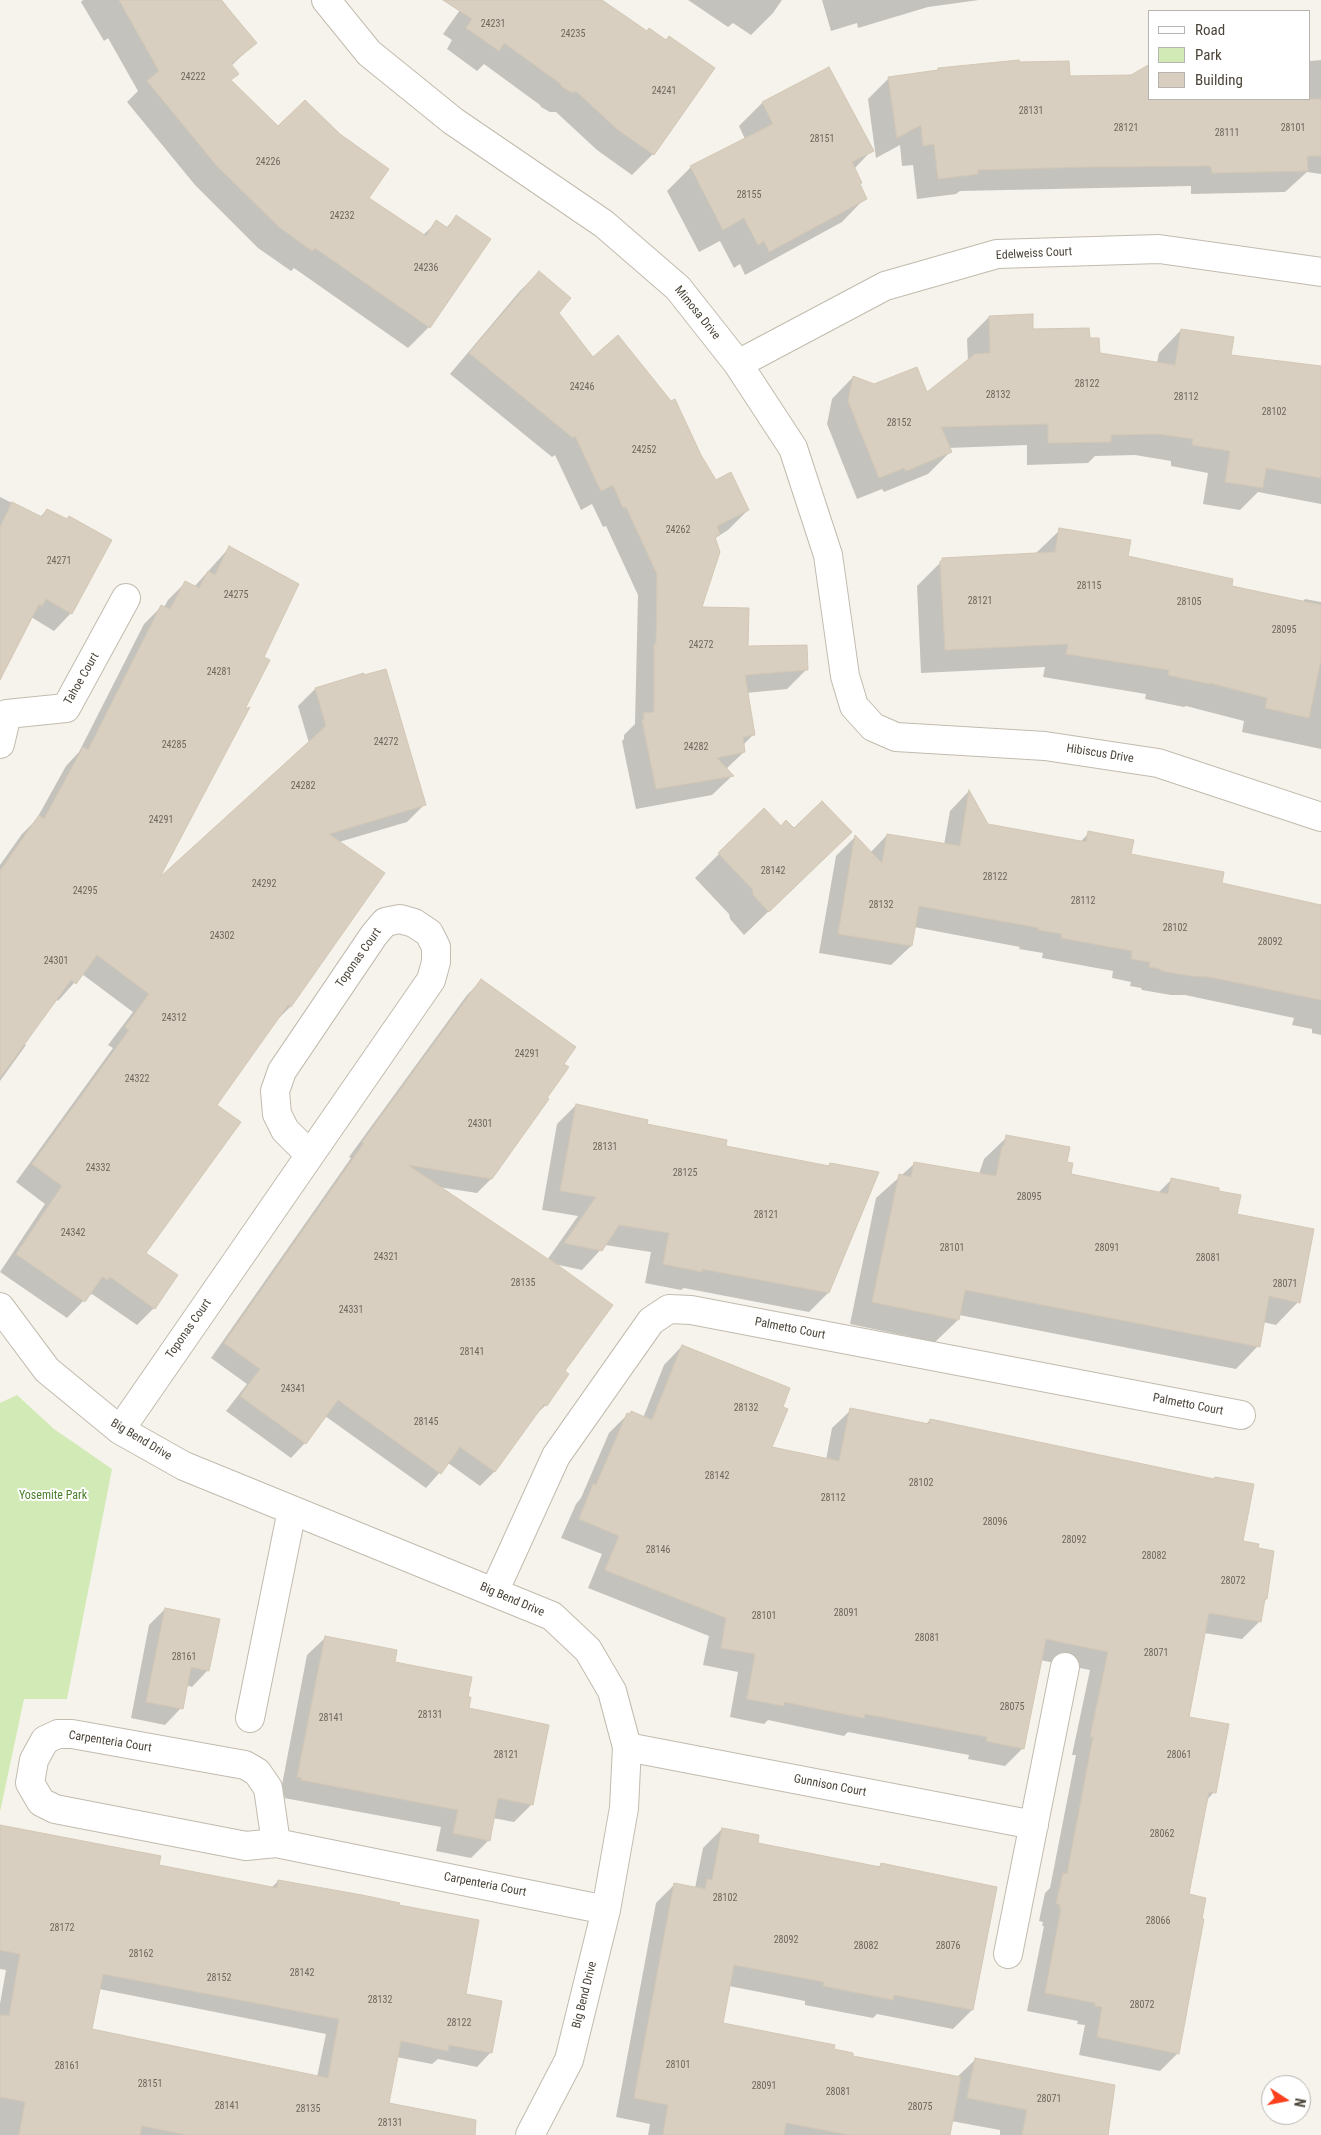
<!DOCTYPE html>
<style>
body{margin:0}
#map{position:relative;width:1321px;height:2135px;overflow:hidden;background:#f6f3ec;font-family:"Roboto Condensed",sans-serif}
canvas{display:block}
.legend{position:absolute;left:1148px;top:10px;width:162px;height:90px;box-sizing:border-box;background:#fff;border:1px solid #b7b4b0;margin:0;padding:6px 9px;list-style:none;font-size:15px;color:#4b4439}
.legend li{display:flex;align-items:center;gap:10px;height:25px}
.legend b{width:25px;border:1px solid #b7b4b0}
.north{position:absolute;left:1261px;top:2075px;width:50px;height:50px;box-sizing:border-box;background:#fff;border:1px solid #b7b4b0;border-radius:50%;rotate:101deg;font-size:14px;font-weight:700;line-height:20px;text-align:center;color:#4b4439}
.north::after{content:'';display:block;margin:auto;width:18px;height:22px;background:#fc3f1d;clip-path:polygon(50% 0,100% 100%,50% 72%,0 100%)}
</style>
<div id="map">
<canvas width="1321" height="2135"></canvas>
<ul class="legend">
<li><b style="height:6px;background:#fff"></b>Road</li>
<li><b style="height:14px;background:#d2eab5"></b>Park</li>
<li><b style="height:14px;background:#d8cfc1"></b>Building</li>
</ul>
<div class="north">N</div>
</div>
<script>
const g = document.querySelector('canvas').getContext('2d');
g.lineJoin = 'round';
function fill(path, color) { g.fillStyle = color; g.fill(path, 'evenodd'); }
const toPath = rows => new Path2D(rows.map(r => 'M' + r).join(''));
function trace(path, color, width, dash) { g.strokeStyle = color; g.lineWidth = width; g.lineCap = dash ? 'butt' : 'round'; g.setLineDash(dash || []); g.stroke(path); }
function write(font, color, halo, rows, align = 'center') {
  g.font = font + ' "Roboto Condensed",sans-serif'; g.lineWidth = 4; g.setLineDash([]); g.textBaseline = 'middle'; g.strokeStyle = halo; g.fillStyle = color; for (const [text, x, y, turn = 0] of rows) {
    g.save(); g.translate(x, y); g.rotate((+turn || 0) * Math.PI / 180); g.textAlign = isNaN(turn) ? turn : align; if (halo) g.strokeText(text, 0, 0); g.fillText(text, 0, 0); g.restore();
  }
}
fill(toPath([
 [17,1395,54,1429,112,1469,67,1699,24,1699,0,1812,0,1403]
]), '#d2eab5');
fill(toPath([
 [83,0,222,0,255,43,231,66,237,74,230,81,278,128,367,198,423,235,437,222,446,228,456,217,429,327,408,348,294,268,291,271,258,248,195,185,127,102,138,91,108,38,104,41,81,2],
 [445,0,600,0,653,154,632,175,597,150,556,112,550,112,541,107,540,105,484,64,477,71,447,49,452,40,443,34,460,10],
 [688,0,782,0,773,13,751,35,733,23,728,27],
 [822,0,979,0,928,7,858,28,857,23,831,31],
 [1321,60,1321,174,1307,172,1285,192,1191,194,1191,186,960,191,956,194,917,199,913,165,902,166,900,145,876,158,868,99,889,78,936,72,938,69,1017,63,1150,99,1310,99,1310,61],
 [762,103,872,150,854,169,865,198,842,222,745,275,740,264,734,268,720,241,699,252,667,191,691,167,745,139,739,126],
 [539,272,557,313,593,359,700,455,715,481,748,510,728,530,714,539,700,608,747,647,807,669,787,689,746,693,753,735,743,745,744,752,726,769,732,776,712,795,636,809,622,741,624,739,624,735,635,724,638,595,606,526,603,527,592,504,581,510,555,455,552,457,450,374,519,292],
 [989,317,1032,330,1088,340,1098,354,1157,363,1159,353,1181,330,1230,356,1321,374,1321,504,1258,492,1240,510,1203,504,1208,473,1171,466,1171,461,1135,455,1095,456,1088,463,1027,465,1027,445,948,448,950,452,928,474,884,492,882,489,857,499,827,424,832,399,853,377,874,386,927,394,968,361,967,339],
 [0,497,40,517,47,510,71,613,54,631,31,617,0,665],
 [1060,530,1127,557,1230,587,1302,602,1305,599,1321,602,1321,749,1242,732,1244,721,1186,706,1184,707,1145,699,1146,694,1043,677,1045,667,921,673,917,586,943,560,1036,553],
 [229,548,156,882,309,743,298,706,315,689,424,805,407,822,339,842,384,873,290,1007,275,1022,215,1105,144,1254,154,1308,137,1325,92,1294,88,1296,67,1318,0,1272,45,1204,16,1182,113,1048,108,1045,133,1012,82,974,58,1001,56,999,24,1044,26,1045,0,1081,0,865,22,834,36,820,66,766,79,752,144,624,162,606,164,607,168,600,186,582,194,587],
 [968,792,987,825,1080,842,1089,833,1130,855,1220,884,1321,906,1321,1035,1312,1033,1312,1029,1292,1025,1294,1018,1185,995,1171,995,1142,990,1141,988,1130,986,1131,982,1112,978,1113,971,1042,958,1043,953,1019,949,1020,947,914,927,911,946,891,965,819,953,836,856,855,837,870,853,887,835,944,845,950,811],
 [764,809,781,827,826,856,744,935,730,919,729,914,695,878],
 [481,981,491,1179,477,1193,438,1187,547,1260,578,1216,542,1210,557,1124,576,1105,725,1147,827,1167,830,1164,828,1293,809,1312,684,1288,681,1290,645,1283,651,1252,605,1245,582,1270,554,1264,563,1372,567,1374,546,1405,531,1419,494,1472,480,1486,448,1463,426,1488,325,1416,305,1443,291,1458,226,1411,247,1384,211,1358,351,1158,349,1157,467,995],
 [1007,1137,1066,1163,1069,1175,1158,1193,1171,1180,1236,1215,1298,1302,1276,1325,1263,1322,1258,1346,1236,1369,959,1315,958,1320,935,1342,850,1324,876,1198,914,1164,979,1174,984,1159],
 [682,1346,781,1408,771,1448,826,1460,832,1428,851,1410,926,1424,930,1420,1242,1542,1266,1599,1263,1602,1260,1621,1242,1639,1204,1633,1187,1718,1214,1792,1206,1801,1188,1895,1178,2053,1160,2071,1079,2055,1085,2025,1077,2024,1078,2021,1027,2011,1044,1926,1042,1926,1043,1922,1039,1921,1045,1893,1050,1888,1076,1755,1072,1755,1090,1670,1040,1660,1023,1748,1005,1766,968,1759,969,1755,848,1732,844,1736,768,1720,764,1724,730,1717,738,1672,703,1665,709,1636,588,1588,602,1554,561,1538,576,1504,581,1498,609,1433,627,1415,643,1418,664,1365],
 [165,1609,208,1670,192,1687,186,1685,181,1708,165,1725,131,1718,149,1625],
 [325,1638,393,1663,466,1698,467,1709,532,1804,514,1822,493,1818,489,1840,471,1858,436,1851,441,1827,284,1798,285,1796,280,1795,307,1655],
 [0,1827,157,1866,271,1888,278,1881,398,1906,464,1994,491,2052,477,2067,438,2059,432,2064,396,2057,387,2104,424,2135,0,2135,0,2004,6,1970,0,1969],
 [99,1989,326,2034,317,2077,91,2030],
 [722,1829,756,1844,878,1867,882,1864,972,2010,953,2029,877,2014,873,2018,805,2005,805,2001,729,1986,721,2024,833,2050,851,2057,957,2077,976,2059,1106,2135,1000,2135,1000,2130,951,2121,948,2135,648,2135,650,2124,616,2117,656,1903,675,1884,695,1888,703,1848]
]), '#0003');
const building = toPath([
 [119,0,221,0,257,43,231,64,239,74,231,80,278,126,305,100,340,134,389,169,369,198,426,236,436,220,448,228,456,215,491,239,430,328,315,248,312,251,279,227,216,165,147,81,159,71,119,0],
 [443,0,602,0,647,31,649,28,666,40,669,36,715,68,654,155,618,130,577,92,571,92,561,86,561,84,504,43,499,51,466,28,472,19,443,0],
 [1019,60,1019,62,1069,61,1070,76,1131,75,1150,64,1150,99,1321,99,1321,156,1307,156,1308,171,1212,173,1211,166,1089,167,978,170,978,174,938,179,934,144,923,146,921,125,897,138,888,77,938,70,938,68,1019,60],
 [829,67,874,151,852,162,862,183,860,184,867,199,769,252,764,241,758,245,744,218,723,230,690,166,773,124,762,102,829,67],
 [539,271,571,298,559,313,593,357,618,335,671,401,675,399,701,455,716,480,731,472,749,510,717,526,720,534,715,537,720,552,702,607,749,608,748,646,807,645,808,670,745,675,755,735,743,737,745,752,717,758,734,776,656,789,642,720,644,720,643,713,654,712,654,644,656,644,657,574,626,507,623,508,613,485,601,491,575,436,573,438,469,353,539,271],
 [1033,314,1033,329,1089,328,1090,338,1099,338,1100,353,1175,365,1181,329,1234,337,1231,355,1321,366,1321,478,1266,468,1263,488,1225,482,1230,451,1192,445,1193,439,1158,434,1111,435,1111,442,1048,443,1048,424,941,427,952,452,906,471,904,468,879,478,848,401,853,376,874,384,917,367,927,392,975,354,990,353,989,316,1033,314],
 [12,502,42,517,47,509,67,519,69,516,112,540,72,614,46,599,42,606,39,604,0,680,0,527,12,502],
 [1059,528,1131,540,1128,556,1233,579,1232,586,1321,605,1321,659,1309,718,1265,708,1267,698,1210,683,1209,684,1168,675,1169,670,1066,654,1068,644,945,650,940,561,942,561,942,558,1055,552,1059,528],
 [229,546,299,584,264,657,270,660,245,709,250,707,160,877,326,726,315,688,364,673,364,675,386,669,426,805,329,834,385,873,291,1007,288,1005,217,1105,241,1122,146,1253,178,1275,155,1309,110,1277,108,1280,102,1277,85,1302,16,1254,62,1186,32,1164,129,1030,125,1027,149,994,97,955,76,984,71,980,0,1078,0,871,39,815,44,819,83,747,88,750,161,605,170,609,185,581,199,588,208,571,215,575,229,546],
 [969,790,988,824,1086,842,1088,831,1134,840,1131,854,1224,872,1222,883,1321,905,1321,1000,1204,976,1204,977,1191,976,1161,971,1160,969,1149,967,1150,962,1131,959,1132,951,1061,938,1062,934,1038,930,1039,928,919,906,912,946,838,934,855,835,882,863,887,834,960,846,969,790],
 [822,801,852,832,769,912,753,895,753,890,718,853,764,808,781,826,786,820,794,828,822,801],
 [481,979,576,1047,564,1064,569,1067,547,1098,549,1099,492,1179,408,1165,548,1259,548,1258,613,1305,565,1371,569,1374,547,1406,544,1404,495,1472,460,1447,441,1474,338,1400,306,1444,240,1396,260,1369,224,1343,364,1143,362,1142,481,979],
 [576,1104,648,1120,647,1124,727,1140,726,1146,829,1166,830,1163,879,1172,829,1293,702,1269,702,1272,663,1264,669,1233,619,1225,602,1251,564,1243,596,1197,560,1191,576,1104],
 [1006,1135,1070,1147,1067,1162,1073,1163,1071,1174,1168,1194,1171,1178,1219,1188,1219,1191,1241,1195,1237,1214,1314,1229,1300,1303,1269,1296,1260,1347,965,1290,959,1320,872,1302,899,1174,911,1177,914,1162,996,1176,1002,1146,1004,1146,1006,1135],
 [682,1345,790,1388,783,1407,788,1409,772,1447,839,1461,850,1408,929,1424,930,1419,1214,1479,1215,1477,1254,1484,1243,1541,1259,1544,1258,1548,1274,1551,1267,1599,1265,1599,1261,1622,1209,1613,1189,1717,1229,1724,1216,1793,1209,1792,1189,1894,1206,1898,1202,1919,1204,1919,1179,2054,1097,2037,1102,2007,1095,2006,1095,2003,1045,1993,1061,1908,1059,1908,1060,1904,1056,1904,1063,1873,1067,1874,1093,1737,1090,1737,1108,1652,1046,1639,1024,1749,986,1741,987,1737,865,1714,864,1718,784,1702,784,1706,747,1699,755,1654,721,1648,726,1618,605,1570,619,1536,579,1519,593,1484,596,1485,627,1413,630,1414,631,1411,652,1420,682,1345],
 [165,1608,220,1619,209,1671,191,1667,183,1709,146,1702,165,1608],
 [325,1636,397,1650,395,1662,472,1677,468,1697,471,1697,469,1708,549,1725,533,1805,498,1798,490,1841,453,1833,458,1810,301,1780,302,1778,297,1777,325,1636],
 [0,1825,161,1856,159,1865,277,1888,278,1880,362,1895,400,1903,399,1905,479,1920,466,1994,502,2001,492,2053,449,2045,448,2051,401,2041,389,2103,476,2120,475,2135,186,2135,142,2126,140,2135,19,2135,25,2102,0,2097,0,2015,9,2016,20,1954,0,1950,0,1825],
 [103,1974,339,2019,328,2078,92,2029,103,1974],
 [722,1828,759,1835,758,1843,880,1867,881,1863,997,1887,973,2010,894,1995,893,2000,823,1986,824,1982,734,1965,723,2023,835,2045,834,2049,853,2053,853,2056,961,2077,950,2135,850,2135,786,2123,784,2135,663,2135,668,2105,634,2098,674,1883,705,1889,707,1879,712,1880,722,1828],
 [975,2058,1115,2085,1108,2135,1022,2135,1027,2110,967,2098,975,2058]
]);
fill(building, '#d8cfc1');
trace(building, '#d3c7b4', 1);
const minor = toPath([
 [326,0,369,53,453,121,604,224,678,288,738,364,793,448,828,555,845,676,854,706,873,727,896,737,1045,746,1158,763,1321,817],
 [738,364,885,286,997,254,1159,249,1321,272],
 [0,744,7,714,66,708,126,598],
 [0,1307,47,1370,120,1430,184,1466,552,1616,588,1650,612,1691,627,1747,624,1808,606,1910,569,2060,530,2135],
 [120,1430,310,1155,431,980,436,962,436,947,429,933,414,923,400,919,385,922,374,935,282,1071,275,1091,277,1114,285,1130,310,1155],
 [494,1592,556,1456,651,1321,669,1309,691,1310,1241,1415],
 [250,1718,292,1510],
 [627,1747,1034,1825],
 [276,1843,268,1788,257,1772,245,1765,72,1734,58,1734,45,1740,34,1760,30,1783,41,1802,55,1809,246,1846,276,1843,606,1910],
 [1008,1954,1065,1667]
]);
trace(minor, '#c2bbae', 30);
trace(minor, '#fff', 28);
write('10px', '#6e675b', null, [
 ["24231",493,24],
 ["24235",573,34],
 ["24222",193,77],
 ["24241",664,91],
 ["28131",1031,111],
 ["28121",1126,128],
 ["28101",1293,128],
 ["28111",1227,133],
 ["28151",822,139],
 ["24226",268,162],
 ["28155",749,195],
 ["24232",342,216],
 ["24236",426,268],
 ["28122",1087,384],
 ["24246",582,387],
 ["28132",998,395],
 ["28112",1186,397],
 ["28102",1274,412],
 ["28152",899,423],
 ["24252",644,450],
 ["24262",678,530],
 ["24271",59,561],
 ["28115",1089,586],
 ["24275",236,595],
 ["28121",980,601],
 ["28105",1189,602],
 ["28095",1284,630],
 ["24272",701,645],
 ["24281",219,672],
 ["24272",386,742],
 ["24285",174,745],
 ["24282",696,747],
 ["24282",303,786],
 ["24291",161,820],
 ["28142",773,871],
 ["28122",995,877],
 ["24292",264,884],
 ["24295",85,891],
 ["28112",1083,901],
 ["28132",881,905],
 ["28102",1175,928],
 ["24302",222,936],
 ["28092",1270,942],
 ["24301",56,961],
 ["24312",174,1018],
 ["24291",527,1054],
 ["24322",137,1079],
 ["24301",480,1124],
 ["28131",605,1147],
 ["24332",98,1168],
 ["28125",685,1173],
 ["28095",1029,1197],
 ["28121",766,1215],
 ["24342",73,1233],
 ["28101",952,1248],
 ["28091",1107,1248],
 ["24321",386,1257],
 ["28081",1208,1258],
 ["28135",523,1283],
 ["28071",1285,1284],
 ["24331",351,1310],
 ["28141",472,1352],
 ["24341",293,1389],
 ["28132",746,1408],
 ["28145",426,1422],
 ["28142",717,1476],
 ["28102",921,1483],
 ["28112",833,1498],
 ["28096",995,1522],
 ["28092",1074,1540],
 ["28146",658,1550],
 ["28082",1154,1556],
 ["28072",1233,1581],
 ["28091",846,1613],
 ["28101",764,1616],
 ["28081",927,1638],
 ["28071",1156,1653],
 ["28161",184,1657],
 ["28075",1012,1707],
 ["28131",430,1715],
 ["28141",331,1718],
 ["28121",506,1755],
 ["28061",1179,1755],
 ["28062",1162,1834],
 ["28102",725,1898],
 ["28066",1158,1921],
 ["28172",62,1928],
 ["28092",786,1940],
 ["28082",866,1946],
 ["28076",948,1946],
 ["28162",141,1954],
 ["28142",302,1973],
 ["28152",219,1978],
 ["28132",380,2000],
 ["28072",1142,2005],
 ["28122",459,2023],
 ["28101",678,2065],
 ["28161",67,2066],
 ["28151",150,2084],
 ["28091",764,2086],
 ["28081",838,2092],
 ["28071",1049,2099],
 ["28141",227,2106],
 ["28075",920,2107],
 ["28135",308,2109],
 ["28131",390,2123]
]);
write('12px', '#4b4439', '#fff', [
 ["Edelweiss Court",1034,254,-3],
 ["Mimosa Drive",697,313,51],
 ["Tahoe Court",82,679,-60],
 ["Hibiscus Drive",1100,754,9],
 ["Toponas Court",359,958,-55],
 ["Toponas Court",189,1329,-55],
 ["Palmetto Court",790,1329,11],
 ["Palmetto Court",1188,1405,11],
 ["Big Bend Drive",141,1440,31],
 ["Big Bend Drive",512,1600,23],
 ["Carpenteria Court",110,1742,9],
 ["Gunnison Court",830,1786,11],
 ["Carpenteria Court",485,1885,11],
 ["Big Bend Drive",585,1995,-76]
]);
write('12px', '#4a7f2a', '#fff', [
 ["Yosemite Park",53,1496]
]);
</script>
